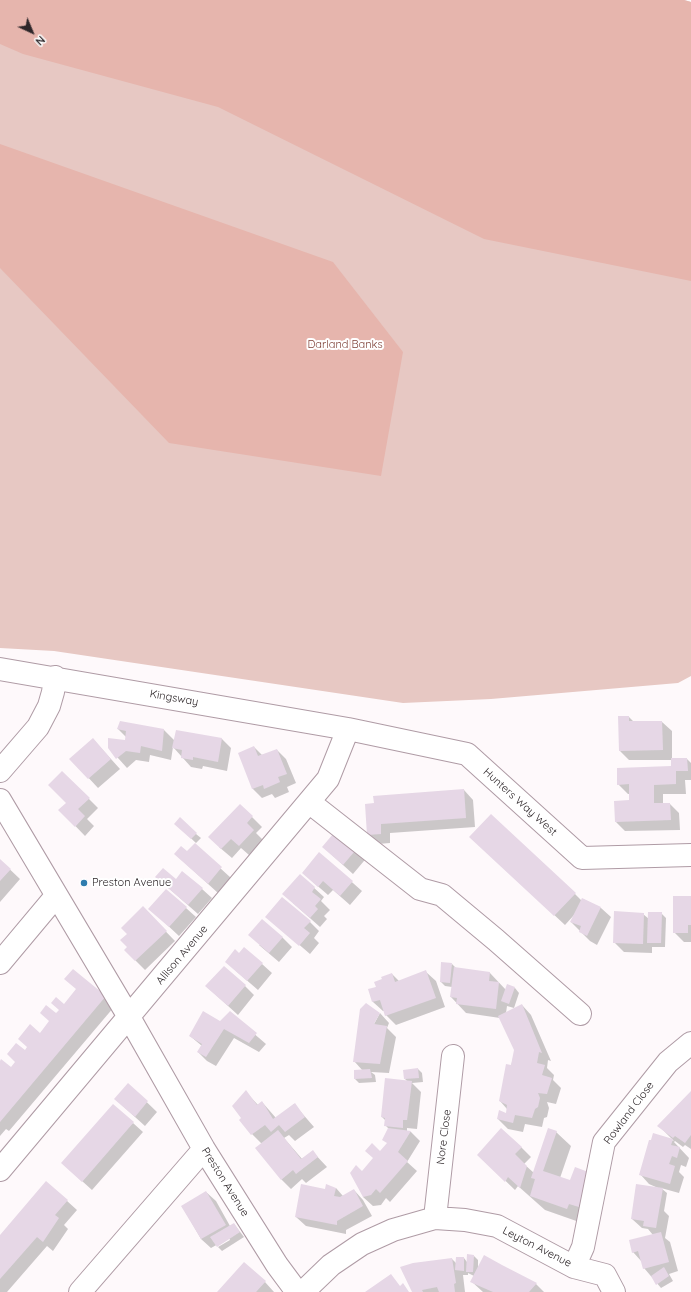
<!DOCTYPE html>
<style>
body{margin:0}
#map{position:relative;width:691px;height:1292px;overflow:hidden;background:#fef9fb;font-family:Quicksand,sans-serif}
canvas{display:block}
.north{position:absolute;left:12px;top:12px;width:40px;height:40px;-webkit-text-stroke:3px #fff;paint-order:stroke;rotate:136deg;font-size:11px;font-weight:700;line-height:16px;text-align:center;color:#2d2629}
.north::after{content:'';display:block;margin:auto;width:14px;height:18px;background:#2d2629;clip-path:polygon(50% 0,100% 100%,50% 72%,0 100%)}
</style>
<div id="map">
<canvas width="691" height="1292"></canvas>
<div class="north">N</div>
</div>
<script>
const g = document.querySelector('canvas').getContext('2d');
g.lineJoin = 'round';
function fill(path, color) { g.fillStyle = color; g.fill(path, 'evenodd'); }
const toPath = rows => new Path2D(rows.map(r => 'M' + r).join(''));
function trace(path, color, width, dash) { g.strokeStyle = color; g.lineWidth = width; g.lineCap = dash ? 'butt' : 'round'; g.setLineDash(dash || []); g.stroke(path); }
function write(font, color, halo, rows, align = 'center') {
  g.font = font + ' Quicksand,sans-serif'; g.lineWidth = 4; g.setLineDash([]); g.textBaseline = 'middle'; g.strokeStyle = halo; g.fillStyle = color; for (const [text, x, y, turn = 0] of rows) {
    g.save(); g.translate(x, y); g.rotate((+turn || 0) * Math.PI / 180); g.textAlign = isNaN(turn) ? turn : align; if (halo) g.strokeText(text, 0, 0); g.fillText(text, 0, 0); g.restore();
  }
}
fill(toPath([
 [0,0,684,0,691,2,691,676,678,683,491,699,403,703,54,651,0,648]
]), '#e7c8c3');
fill(toPath([
 [0,0,684,0,691,2,691,281,484,239,218,107,23,54,0,44],
 [0,144,333,262,403,352,381,476,169,443,0,268]
]), '#e6b5ad');
fill(toPath([
 [629,717,634,722,662,722,672,731,672,759,687,759,691,763,691,780,685,780,686,794,663,794,663,804,670,804,679,813,680,830,625,831,616,822,630,801,630,794,628,794,618,784,672,767,672,760,629,760,620,751],
 [118,729,164,730,175,741,222,739,231,748,227,771,203,766,202,769,191,767,173,747,171,760,150,755,149,762,136,760,127,768,109,748,126,741,126,737],
 [93,739,120,769,98,788,71,759],
 [254,747,262,755,277,750,286,759,296,783,287,787,289,792,275,798,272,794,262,798,252,788],
 [62,772,98,808,87,819,94,826,85,836,60,810,67,803],
 [464,790,473,800,475,827,390,833,390,843,378,844,368,834,366,805],
 [240,805,262,827,256,833,263,840,249,855,241,848,232,858,219,847],
 [180,828,196,834,201,838,196,843],
 [339,828,369,855,353,874,323,847],
 [195,845,231,878,218,893,175,854,187,853],
 [480,846,575,894,582,901,583,899,601,908,611,917,597,945,590,941,571,922,575,914,565,925],
 [319,853,362,891,350,905,333,890,328,895,313,882],
 [0,860,20,879,0,902],
 [300,875,324,897,321,901,330,910,324,916,327,919,320,927,293,903],
 [156,877,176,880,202,889,212,898,198,914],
 [691,897,691,942,684,942,674,932],
 [143,908,175,941,145,970,125,950,128,947,128,934],
 [186,908,196,917,179,936,150,909],
 [661,913,666,918,665,947,652,947,652,953,624,952,614,942,643,914,649,919],
 [267,917,310,922,319,931,314,938,319,943,310,954],
 [282,937,292,947,279,962,259,945],
 [262,964,272,973,258,990,236,971],
 [452,964,457,969,490,973,506,990,515,988,519,993,514,1008,507,1006,506,1013,522,1005,531,1015,551,1061,548,1060,547,1068,554,1075,553,1080,561,1088,556,1104,547,1102,549,1108,547,1117,544,1118,542,1127,525,1124,523,1132,508,1129,498,1119,507,1114,507,1109,500,1101,511,1066,515,1050,500,1018,466,1013,451,997,452,987,445,986,441,982],
 [426,972,436,981,445,1007,396,1025,386,1015,384,1011,383,1011,373,1002,369,990,377,987,392,974,399,981],
 [206,986,245,986,254,995,238,1015],
 [77,990,105,997,114,1007,9,1131,6,1129,0,1136,0,1062,11,1068],
 [230,1013,266,1044,259,1052,234,1038,216,1066,207,1061,198,1052,202,1046,190,1036,220,1022],
 [380,1013,389,1023,387,1028,396,1037,389,1073,371,1072,375,1075,376,1082,359,1083,355,1079,363,1071,354,1061],
 [418,1069,422,1073,423,1082,412,1083,421,1092,417,1129,407,1128,407,1131,411,1132,420,1141,407,1162,417,1171,390,1202,386,1198,381,1205,373,1206,363,1197,362,1172,388,1143,389,1129,385,1125,386,1121,382,1117,408,1082,405,1079],
 [128,1084,157,1112,145,1126,115,1099],
 [246,1092,258,1105,262,1102,276,1118,294,1104,314,1127,295,1141,289,1135,284,1138,303,1160,313,1152,327,1167,306,1183,302,1179,291,1189,281,1179,262,1144,252,1134,243,1118],
 [691,1092,691,1149,685,1145,683,1147,675,1141,674,1142,689,1158,686,1167,681,1165,679,1172,684,1177,679,1193,661,1188,667,1193,664,1211,669,1216,665,1238,670,1242,678,1271,669,1274,673,1281,661,1288,644,1268,642,1262,633,1252,653,1235,648,1229,642,1228,632,1219,658,1188,649,1184,640,1174,654,1134,674,1141,659,1126],
 [133,1123,143,1132,92,1190,62,1163],
 [556,1132,571,1146,560,1178,571,1182,590,1173,582,1223,545,1210,518,1186,515,1190,488,1164,521,1147,531,1157,524,1164,534,1173],
 [46,1182,77,1210,64,1225,68,1229,53,1251,47,1246,7,1292,0,1292,0,1236],
 [336,1188,343,1196,354,1190,363,1200,372,1216,346,1230,346,1234,306,1226,296,1217,325,1190],
 [206,1192,216,1201,230,1226,234,1224,244,1237,222,1251,218,1247,230,1240,229,1238,211,1248,201,1239,182,1206],
 [474,1256,478,1260,478,1269,484,1257,536,1284,544,1292,483,1292,471,1281,474,1276,468,1273,468,1275,463,1275,465,1292,413,1292,452,1259,456,1263,464,1258,467,1262],
 [265,1282,274,1292,219,1292]
]), '#0003');
fill(toPath([
 [618,716,629,716,629,721,662,721,663,750,619,751],
 [120,721,164,729,162,751,141,746,140,753,126,751,116,759,108,748,108,738,125,740,126,731,117,729],
 [176,730,222,738,218,762,193,757,193,760,181,758,182,750,172,748],
 [93,738,111,759,88,779,69,759],
 [254,746,258,756,277,749,287,774,278,777,280,782,264,789,263,785,252,789,238,753],
 [671,758,687,758,688,771,676,771,676,784,654,785,654,803,670,803,671,820,615,822,614,801,629,800,629,784,617,785,617,768,671,766],
 [62,771,90,798,78,809,85,816,75,827,58,810,66,803,48,785],
 [464,789,466,818,381,824,381,834,367,835,365,804,374,803,373,796],
 [240,804,253,816,247,823,254,830,239,846,231,839,221,849,208,837],
 [491,814,576,893,554,916,469,837],
 [180,817,197,833,191,839,174,824],
 [339,827,360,845,343,865,322,847],
 [195,843,222,867,208,884,174,854,181,846,187,851],
 [319,852,353,881,340,896,323,881,318,887,302,873],
 [0,859,11,869,0,881],
 [163,868,176,879,182,871,203,888,188,905,155,877],
 [300,874,315,887,312,892,321,899,315,906,318,909,310,918,282,894],
 [166,889,187,907,169,927,148,909],
 [673,896,691,896,691,925,688,925,688,933,673,933],
 [282,897,311,921,304,928,310,933,299,946,265,917],
 [582,898,601,907,587,936,579,932,581,926,570,922],
 [143,906,167,931,135,961,124,950,127,947,120,940,127,934,121,928],
 [614,911,644,913,643,944,613,943],
 [648,912,662,912,661,943,647,943],
 [262,919,283,937,269,953,248,935],
 [244,947,263,963,247,981,225,962,235,949,239,953],
 [441,962,452,963,450,983,440,982],
 [224,966,246,985,228,1006,205,986],
 [454,967,490,972,489,981,499,982,496,1009,456,1004,457,998,450,997],
 [73,969,106,996,0,1122,0,1061,1,1059,11,1067,15,1062,7,1054,16,1043,25,1050,27,1047,18,1039,30,1024,40,1033,49,1021,40,1013,46,1005,56,1013,59,1010,51,1003,56,997,64,1004,76,989,64,979],
 [426,970,436,998,385,1016,380,1000,372,1002,368,989,376,987,374,982,382,979,381,977,392,973,395,982],
 [507,984,515,987,509,1004,501,1001],
 [366,1003,380,1013,374,1024,387,1026,380,1064,353,1062,360,1009],
 [522,1004,542,1053,539,1052,537,1063,545,1065,542,1075,552,1078,547,1094,538,1093,540,1098,538,1107,535,1109,532,1118,515,1115,513,1123,497,1119,499,1110,506,1113,507,1105,499,1101,506,1064,511,1065,514,1050,498,1016],
 [203,1011,220,1021,230,1011,257,1033,249,1043,224,1029,206,1057,197,1052,202,1044,189,1036],
 [418,1068,419,1078,404,1079,403,1070],
 [370,1069,372,1078,354,1079,354,1070],
 [385,1078,412,1081,407,1120,403,1120,403,1128,384,1126,385,1118,381,1117],
 [128,1083,148,1101,135,1117,114,1099],
 [246,1090,257,1105,262,1101,273,1119,295,1103,305,1117,285,1132,279,1125,271,1132,265,1125,251,1135,239,1120,241,1118,232,1106],
 [691,1091,691,1135,685,1143,675,1136,673,1138,657,1126],
 [113,1104,134,1122,82,1182,61,1163],
 [388,1128,411,1131,398,1152,408,1161,380,1193,376,1189,371,1195,363,1197,350,1173,356,1165,362,1171,373,1158,365,1151,372,1143,380,1151,387,1143,382,1140],
 [501,1128,522,1147,515,1154,527,1166,520,1188,508,1177,505,1182,477,1155],
 [548,1128,557,1131,543,1171,570,1180,575,1167,591,1173,579,1207,569,1204,567,1209,530,1196,535,1179,531,1178],
 [278,1130,301,1159,313,1150,318,1157,296,1174,293,1170,281,1180,255,1148],
 [653,1133,673,1139,671,1145,680,1147,677,1158,672,1156,669,1164,675,1166,670,1184,639,1175,649,1140,651,1140],
 [46,1181,68,1200,55,1215,59,1218,43,1242,37,1237,0,1279,0,1235],
 [301,1184,325,1189,326,1184,336,1188,334,1196,340,1197,354,1189,363,1206,337,1221,337,1225,295,1217],
 [636,1184,663,1188,656,1228,643,1226,644,1221,631,1219],
 [206,1191,226,1225,201,1239,181,1206],
 [234,1223,240,1232,217,1247,210,1237],
 [661,1232,669,1262,643,1269,638,1251,632,1253,629,1240],
 [467,1254,474,1255,473,1272,466,1272],
 [484,1255,502,1265,537,1283,529,1292,493,1292,470,1282],
 [456,1257,464,1257,464,1271,455,1270],
 [452,1258,456,1283,454,1284,455,1292,439,1292,437,1287,422,1290,423,1292,412,1292,400,1267,413,1263],
 [244,1262,266,1281,256,1292,217,1292],
 [664,1267,669,1276,656,1285,651,1276],
 [391,1274,400,1286,403,1283,409,1292,365,1292]
]), '#e6d7e6');
const minor = toPath([
 [0,669,348,729,467,754,582,858,691,855],
 [0,771,38,727,49,706,53,692,55,677],
 [0,800,129,1017,204,1149,277,1265,297,1292],
 [309,802,420,889,442,895,496,940,580,1014],
 [0,963,56,896],
 [0,1170,328,779,348,729],
 [435,1218,453,1056],
 [574,1267,583,1247,604,1142,668,1062,691,1043],
 [80,1292,204,1149],
 [303,1292,331,1265,362,1244,393,1230,435,1218,465,1220,497,1226,574,1267,605,1275,614,1292]
]);
trace(minor, '#af9ba5', 24);
trace(minor, '#fff', 22);
for (const [x, y, r, color] of [
 [84,883,4,"#2e7cae"]
]) { const dot = new Path2D(); dot.arc(x, y, r, 0, 2 * Math.PI); g.fillStyle = color; g.fill(dot); trace(dot, '#fff', 1.5); }
write('11px', '#804239', '#fff', [
 ["Darland Banks",345,345]
]);
write('11px', '#2d2629', '#fff', [
 ["Kingsway",174,698,10],
 ["Hunters Way West",520,802,42],
 ["Allison Avenue",182,955,-50],
 ["Rowland Close",629,1113,-53],
 ["Nore Close",444,1137,-83],
 ["Preston Avenue",225,1182,58],
 ["Leyton Avenue",537,1247,27]
]);
write('11px', '#2d2629', '#fff', [
 ["Preston Avenue",92,883]
], 'left');
</script>
